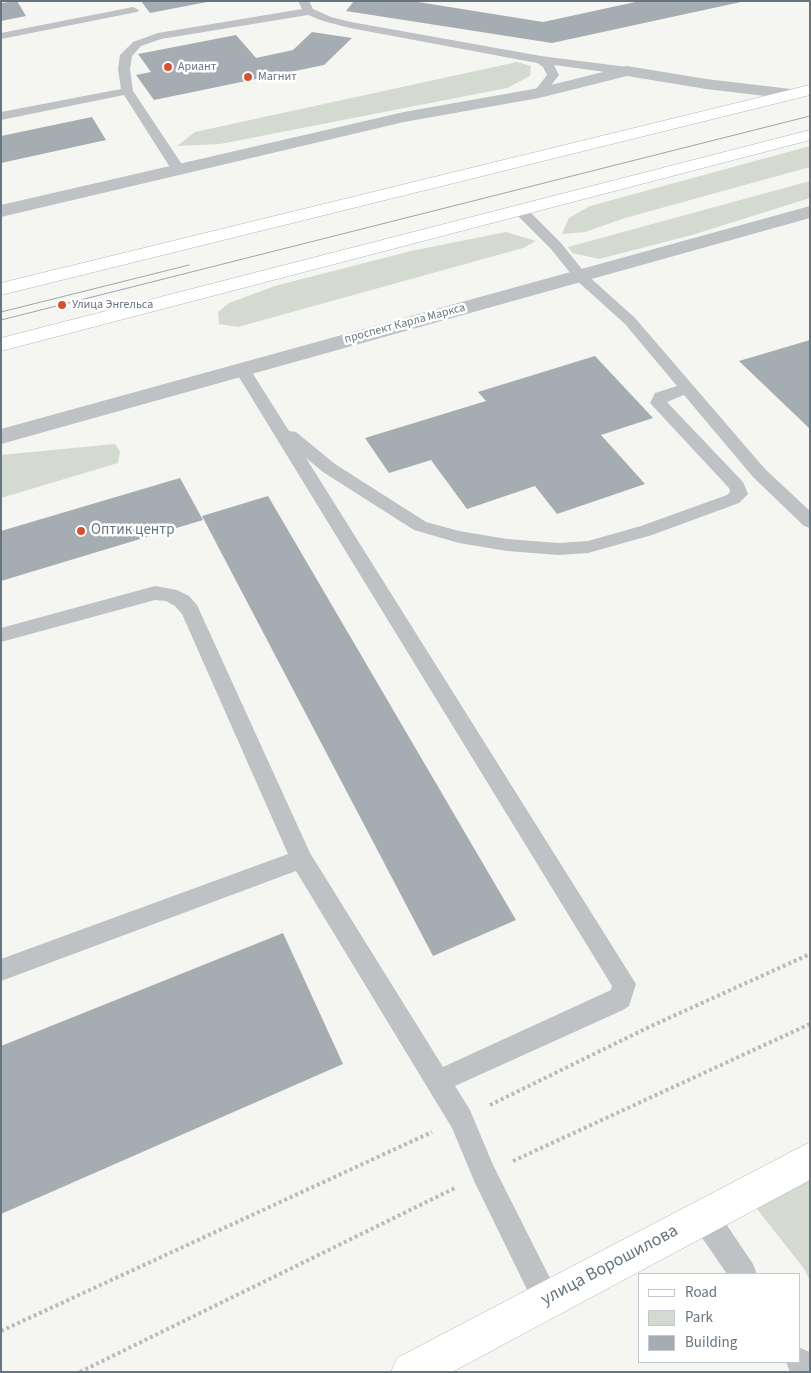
<!DOCTYPE html>
<meta charset="utf-8">
<style>
body{margin:0}
#map{position:relative;width:811px;height:1373px;overflow:hidden;background:#f5f5f2;font-family:"Source Sans 3",sans-serif}
canvas{display:block}
.frame{position:absolute;inset:0;border:2px solid #667681;pointer-events:none}
.legend{position:absolute;left:638px;top:1273px;width:162px;height:90px;box-sizing:border-box;background:#fff;border:1px solid #c2c8cd;margin:0;padding:6px 9px;list-style:none;font-size:15px;color:#667681}
.legend li{display:flex;align-items:center;gap:10px;height:25px}
.legend b{width:25px;border:1px solid #c2c8cd}
</style>
<div id="map">
<canvas width="811" height="1373"></canvas>
<div class="frame"></div>
<ul class="legend">
<li><b style="height:6px;background:#fff"></b>Road</li>
<li><b style="height:14px;background:#d5dad1"></b>Park</li>
<li><b style="height:14px;background:#a6adb2"></b>Building</li>
</ul>
</div>
<script>
const g = document.querySelector('canvas').getContext('2d');
g.lineJoin = 'round';
function fill(path, color) { g.fillStyle = color; g.fill(path, 'evenodd'); }
const toPath = rows => new Path2D(rows.map(r => 'M' + r).join(''));
function trace(path, color, width, dash) { g.strokeStyle = color; g.lineWidth = width; g.lineCap = dash ? 'butt' : 'round'; g.setLineDash(dash || []); g.stroke(path); }
function write(font, color, halo, rows, align = 'center') {
  g.font = font + ' "Source Sans 3",sans-serif'; g.lineWidth = 5; g.setLineDash([]); g.textBaseline = 'middle'; g.strokeStyle = halo; g.fillStyle = color; for (const [text, x, y, turn = 0] of rows) {
    g.save(); g.translate(x, y); g.rotate((+turn || 0) * Math.PI / 180); g.textAlign = isNaN(turn) ? turn : align; if (halo) g.strokeText(text, 0, 0); g.fillText(text, 0, 0); g.restore();
  }
}
fill(toPath([
 [517,62,531,66,530,76,507,88,220,144,177,146,195,132],
 [810,146,810,167,625,218,585,232,562,234,569,218,590,206],
 [810,181,810,198,692,235,599,259,572,253,568,247],
 [506,232,536,241,523,248,238,327,219,324,218,312,229,303,275,286,411,251],
 [115,444,120,451,118,463,1,498,1,455],
 [810,1168,810,1281,805,1270,753,1204]
]), '#d5dad1');
fill(toPath([
 [17,1,26,16,1,21,1,3],
 [141,1,207,1,207,2,150,13],
 [354,1,412,1,543,22,640,1,741,2,552,43,346,11],
 [312,32,352,38,324,65,154,100,136,75,151,72,138,54,236,35,256,58,293,50],
 [92,117,106,140,1,163,1,136],
 [810,340,810,429,739,361],
 [595,356,653,418,601,435,645,484,557,514,535,486,467,509,431,460,389,473,365,438,486,401,478,392],
 [180,478,203,520,1,581,1,531],
 [268,496,516,920,433,956,202,516],
 [283,933,343,1064,1,1214,1,1046]
]), '#a6adb2');
const secondary = toPath([
 [810,85,810,95,1,295,1,283,810,85],
 [810,130,810,140,1,351,1,338,810,130],
 [810,1142,810,1180,452,1372,391,1372,397,1358,810,1142]
]);
trace(secondary, '#b1b6ba', 1);
trace(toPath([
 [490,1105,649,1027,810,954],
 [513,1161,810,1024],
 [1,1331,432,1132],
 [80,1372,455,1188]
]), '#b8bbbd', 4, [3, 3]);
fill(toPath([
 [298,1,309,1,313,9,331,17,351,22,541,56,627,67,633,71,627,75,554,65,559,75,543,96,539,97,533,93,547,75,543,67,537,63,350,28,323,21,308,15,161,39,141,46,132,56,130,69,133,91,185,169,183,172,173,172,124,95,1,120,1,112,121,89,118,69,120,55,133,42,158,33,302,9,298,1],
 [133,7,139,10,137,12,1,39,1,33,133,7],
 [520,206,525,207,561,243,585,273,635,318,765,469,810,511,810,528,804,526,753,477,684,395,667,402,743,482,748,494,739,503,652,535,588,553,559,555,507,551,459,543,414,530,323,472,306,458,636,984,629,1006,623,1010,455,1086,470,1110,493,1165,561,1300,557,1310,547,1314,537,1310,475,1183,452,1128,296,871,1,981,1,959,288,854,182,614,175,606,166,601,155,600,1,642,1,628,155,586,177,590,189,596,197,605,310,853,443,1067,611,990,612,986,234,369,236,366,242,364,248,366,289,431,296,432,335,464,426,522,459,531,507,539,559,543,588,541,641,526,727,495,730,492,729,488,650,403,655,393,677,386,625,324,575,279,551,249,515,213,513,210,520,206],
 [704,1203,714,1206,753,1264,757,1274,727,1274,694,1226,691,1216,694,1206,704,1203],
 [800,1348,810,1352,810,1372,790,1372,786,1362,800,1362,800,1348]
]), '#bec2c5');
fill(toPath([
 [627,66,706,79,791,89,797,90,799,94,797,98,791,99,706,89,627,76,539,98,404,122,1,217,1,205,404,112,539,88,627,66],
 [810,206,810,218,1,444,1,429,810,206]
]), '#bec2c5');
fill(secondary, '#fff');
trace(toPath([
 [1,312,189,265],
 [1,320,810,116]
]), '#9ea4a9', 1);
for (const [x, y, r, color] of [
 [168,67,5,"#d65131"],
 [248,77,5,"#d65131"],
 [62,305,5,"#d65131"],
 [81,531,5,"#d65131"]
]) { const dot = new Path2D(); dot.arc(x, y, r, 0, 2 * Math.PI); g.fillStyle = color; g.fill(dot); trace(dot, '#fff', 2); }
write('12px', '#667681', '#fff', [
 ["Ариант",178,67],
 ["Магнит",258,77],
 ["Улица Энгельса",72,305]
], 'left');
write('12px', '#667681', '#fff', [
 ["проспект Карла Маркса",405,324,-15]
]);
write('15px', '#667681', '#fff', [
 ["Оптик центр",91,531]
], 'left');
write('18px', '#667681', '#fff', [
 ["улица Ворошилова",610,1266,-28]
]);
</script>
